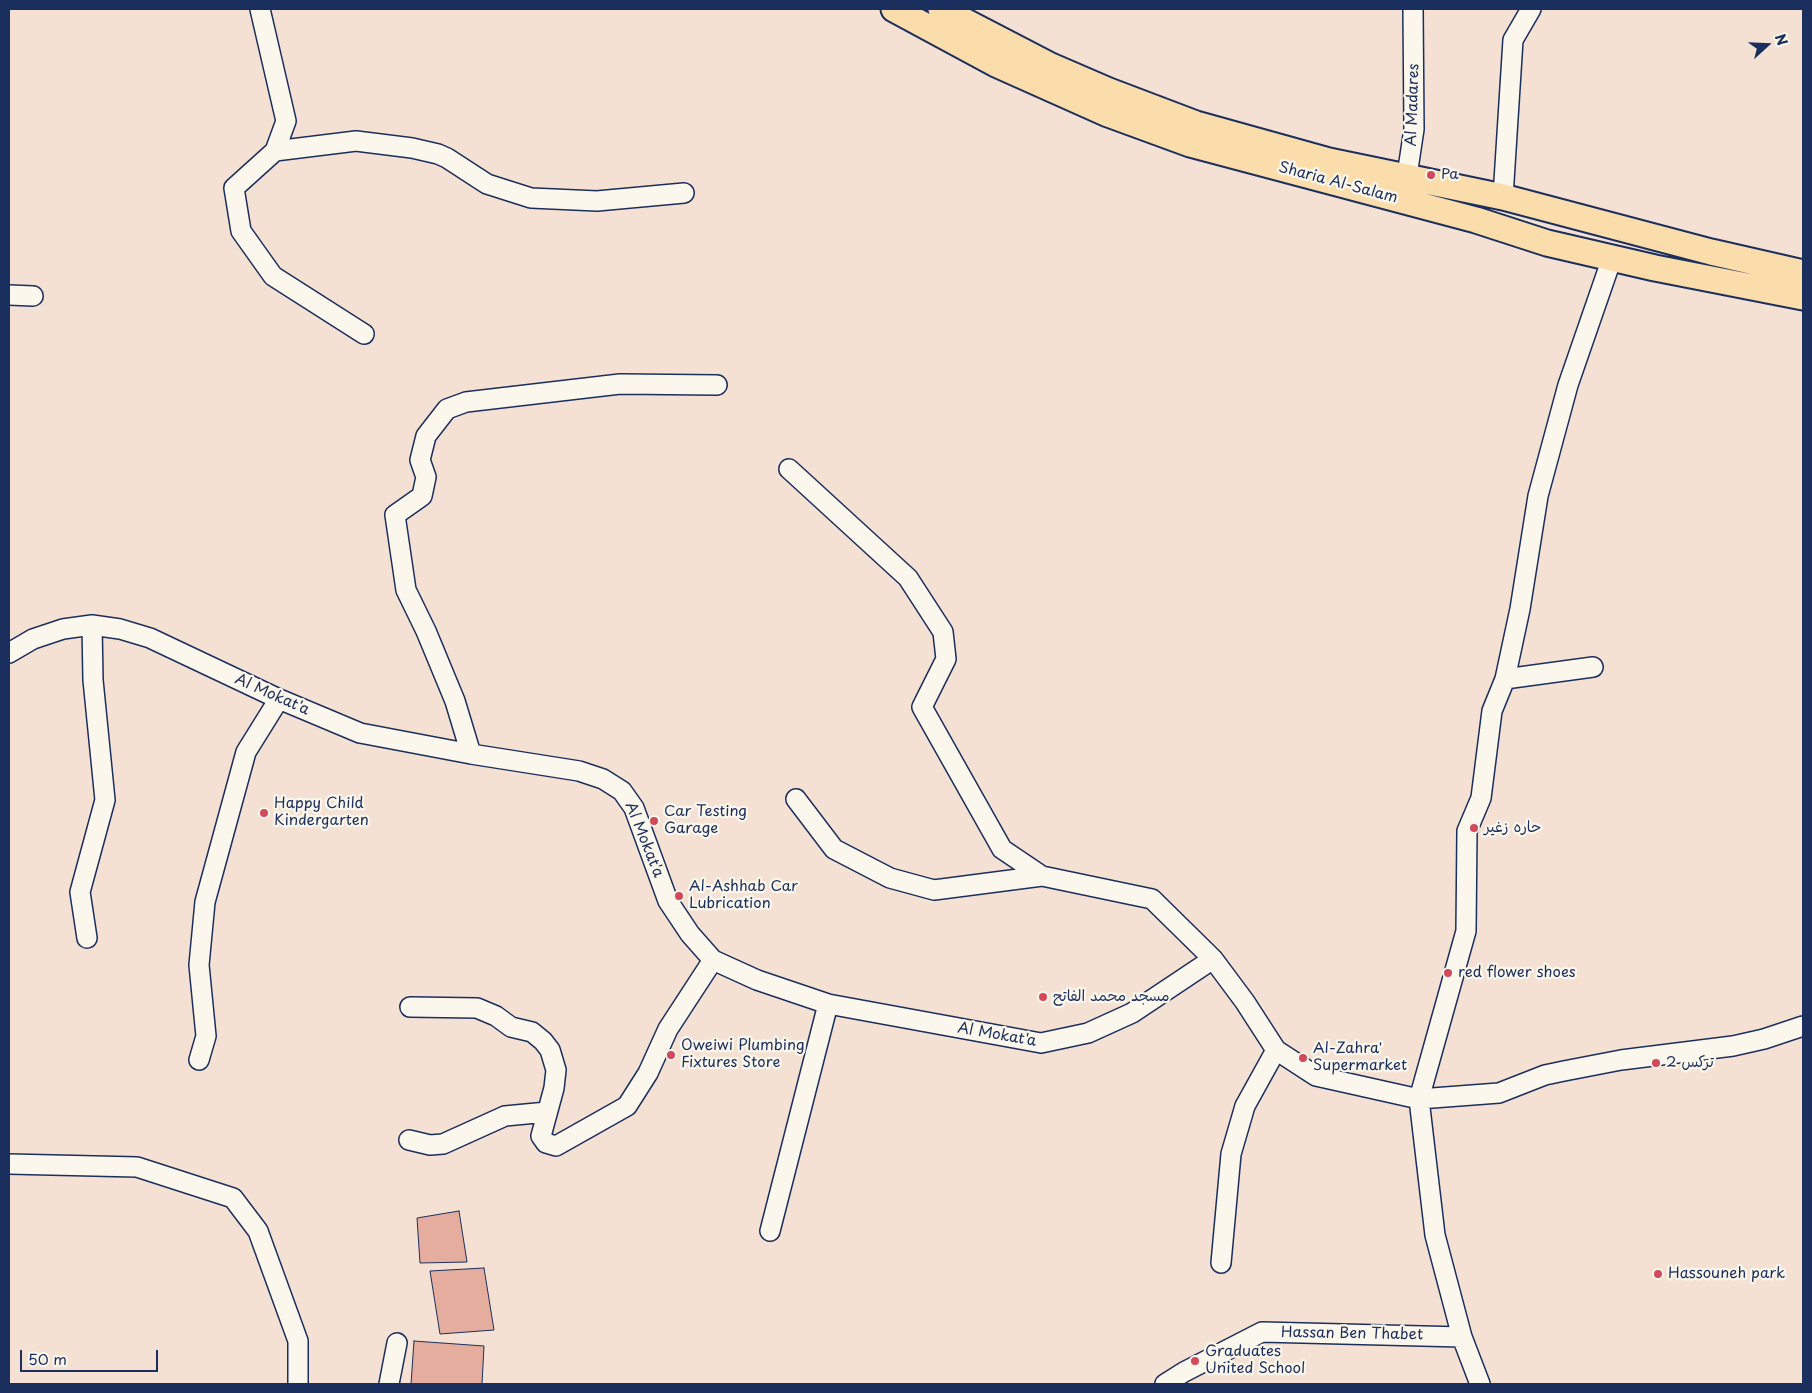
<!DOCTYPE html>
<meta charset="utf-8">
<style>
body{margin:0}
#map{position:relative;width:1812px;height:1393px;overflow:hidden;background:#f4e1d4;font-family:"Playpen Sans",sans-serif}
canvas{display:block}
.frame{position:absolute;inset:0;border:10px solid #1b2f5e;pointer-events:none}
.north{position:absolute;left:1742px;top:20px;width:50px;height:50px;-webkit-text-stroke:4px #fbf7ec;paint-order:stroke;rotate:70deg;font-size:14px;font-weight:700;line-height:20px;text-align:center;color:#1b2f5e}
.north::after{content:'';display:block;margin:auto;width:18px;height:22px;background:#1b2f5e;clip-path:polygon(50% 0,100% 100%,50% 72%,0 100%)}
.scale{position:absolute;left:20px;top:1350px;width:138px;height:22px;box-sizing:border-box;border:2px solid #1b2f5e;border-top:0;padding-left:6px;font-size:15px;line-height:18px;white-space:nowrap;color:#1b2f5e;-webkit-text-stroke:4px #fbf7ec;paint-order:stroke}
</style>
<div id="map">
<canvas width="1812" height="1393"></canvas>
<div class="frame"></div>
<div class="north">N</div>
<div class="scale">50 m</div>
</div>
<script>
const g = document.querySelector('canvas').getContext('2d');
g.lineJoin = 'round';
function fill(path, color) { g.fillStyle = color; g.fill(path, 'evenodd'); }
const toPath = rows => new Path2D(rows.map(r => 'M' + r).join(''));
function trace(path, color, width, dash) { g.strokeStyle = color; g.lineWidth = width; g.lineCap = dash ? 'butt' : 'round'; g.setLineDash(dash || []); g.stroke(path); }
function write(font, color, halo, rows, align = 'center') {
  g.font = font + ' "Playpen Sans","Playpen Sans Arabic",sans-serif'; g.lineWidth = 4.5; g.setLineDash([]); g.textBaseline = 'middle'; g.strokeStyle = halo; g.fillStyle = color; for (const [text, x, y, turn = 0] of rows) {
    g.save(); g.translate(x, y); g.rotate((+turn || 0) * Math.PI / 180); g.textAlign = isNaN(turn) ? turn : align; if (halo) g.strokeText(text, 0, 0); g.fillText(text, 0, 0); g.restore();
  }
}
const building = toPath([
 [459,1211,467,1262,420,1263,417,1218,459,1211],
 [484,1268,494,1330,440,1334,430,1271,484,1268],
 [414,1341,484,1346,482,1384,411,1384,414,1341]
]);
fill(building, '#e5ad9d');
trace(building, '#1b2f5e', 1);
const minor = toPath([
 [260,9,286,121,275,151,234,188,241,231,273,276,364,334],
 [275,151,356,141,412,148,438,154,447,158,487,184,531,198,597,201,684,193],
 [1405,189,1414,129,1413,9],
 [1503,197,1513,40,1531,9],
 [9,295,33,296],
 [789,469,908,578,943,632,946,659,922,707,1002,849,1042,876,1152,899,1213,959,1245,1002,1276,1050,1316,1076,1419,1099,1499,1093,1545,1075,1564,1071,1621,1060,1733,1046,1764,1039,1803,1026],
 [9,653,33,639,63,629,92,625,120,629,150,638,279,699,360,733,471,754,579,771,603,779,622,791,634,808,668,901,690,934,713,960,757,980,828,1004,1041,1043,1088,1033,1132,1013,1213,959],
 [1505,679,1593,667],
 [471,754,455,701,426,631,406,590,395,515,422,496,426,477,420,460,426,436,447,409,466,402,620,384,717,385],
 [796,799,834,849,890,878,934,890,1042,876],
 [87,938,80,892,105,800,93,680,92,625],
 [410,1007,477,1008,496,1016,511,1027,532,1032,543,1041,550,1050,556,1070,554,1088,541,1136,546,1143,556,1146,627,1106,648,1073,668,1029,713,960],
 [199,1060,206,1036,199,965,205,902,246,752,279,699],
 [409,1140,430,1145,443,1144,505,1116,547,1112],
 [9,1164,137,1167,233,1198,258,1231,298,1341,298,1384],
 [770,1231,828,1004],
 [1221,1263,1231,1154,1245,1106,1276,1050],
 [389,1384,397,1343],
 [1165,1384,1184,1372,1262,1332,1462,1337],
 [1480,1384,1462,1337,1435,1235,1419,1099,1466,931,1467,831,1481,798,1492,711,1505,679,1520,609,1538,496,1568,385,1612,258]
]);
const major = toPath([
 [894,9,996,64,1108,114,1190,144,1476,220,1547,243,1655,268,1803,297],
 [941,9,1051,66,1109,91,1196,124,1329,161,1503,197,1711,252,1803,273]
]);
trace(minor, '#1b2f5e', 22);
trace(major, '#1b2f5e', 29);
trace(minor, '#fbf7ec', 19);
trace(major, '#fbddab', 25);
for (const [x, y, r, color] of [
 [1431,175,5,"#d1495b"],
 [264,813,5,"#d1495b"],
 [654,821,5,"#d1495b"],
 [1474,828,5,"#d1495b"],
 [679,896,5,"#d1495b"],
 [1448,973,5,"#d1495b"],
 [1043,997,5,"#d1495b"],
 [671,1055,5,"#d1495b"],
 [1303,1058,5,"#d1495b"],
 [1656,1063,5,"#d1495b"],
 [1658,1274,5,"#d1495b"],
 [1195,1361,5,"#d1495b"]
]) { const dot = new Path2D(); dot.arc(x, y, r, 0, 2 * Math.PI); g.fillStyle = color; g.fill(dot); trace(dot, '#fbf7ec', 2); }
write('15px', '#1b2f5e', '#fbf7ec', [
 ["Al Madares",1413,105,-88],
 ["Sharia Al-Salam",1338,183,15],
 ["Al Mokat'a",272,695,24],
 ["Al Mokat'a",644,840,68],
 ["Al Mokat'a",997,1035,10],
 ["Hassan Ben Thabet",1352,1334,1]
]);
write('15px', '#1b2f5e', '#fbf7ec', [
 ["Pa",1441,175],
 ["Happy Child",274,804],
 ["Kindergarten",274,821],
 ["Car Testing",664,812],
 ["Garage",664,829],
 ["حاره زغير",1484,828],
 ["Al-Ashhab Car",689,887],
 ["Lubrication",689,904],
 ["red flower shoes",1458,973],
 ["مسجد محمد الفاتح",1053,997],
 ["Oweiwi Plumbing",681,1046],
 ["Fixtures Store",681,1063],
 ["Al-Zahra'",1313,1049],
 ["Supermarket",1313,1066],
 ["تركس 2",1666,1063],
 ["Hassouneh park",1668,1274],
 ["Graduates",1205,1352],
 ["United School",1205,1369]
], 'left');
</script>
